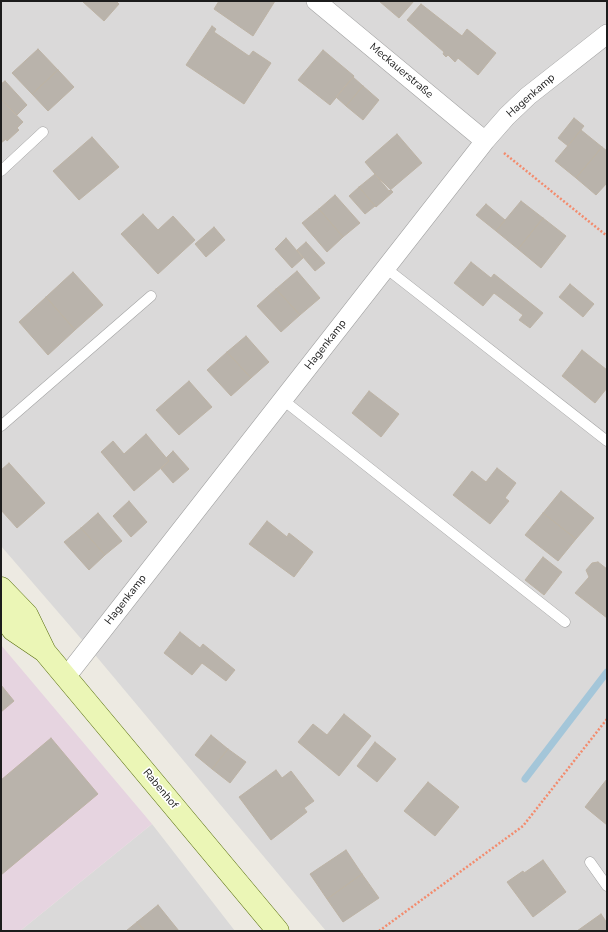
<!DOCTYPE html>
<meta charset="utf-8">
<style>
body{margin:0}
#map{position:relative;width:608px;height:932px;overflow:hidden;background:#edeae2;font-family:"Nunito Sans",sans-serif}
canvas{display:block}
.frame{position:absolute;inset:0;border:2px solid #1c1c1c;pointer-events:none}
</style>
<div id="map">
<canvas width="608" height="932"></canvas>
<div class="frame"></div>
</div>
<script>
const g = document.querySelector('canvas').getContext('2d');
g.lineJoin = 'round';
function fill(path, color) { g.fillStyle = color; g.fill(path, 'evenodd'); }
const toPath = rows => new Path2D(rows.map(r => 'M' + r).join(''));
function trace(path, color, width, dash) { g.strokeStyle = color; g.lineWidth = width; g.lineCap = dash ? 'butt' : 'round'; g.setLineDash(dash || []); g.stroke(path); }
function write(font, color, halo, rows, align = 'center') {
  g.font = font + ' "Nunito Sans",sans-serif'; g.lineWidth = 3.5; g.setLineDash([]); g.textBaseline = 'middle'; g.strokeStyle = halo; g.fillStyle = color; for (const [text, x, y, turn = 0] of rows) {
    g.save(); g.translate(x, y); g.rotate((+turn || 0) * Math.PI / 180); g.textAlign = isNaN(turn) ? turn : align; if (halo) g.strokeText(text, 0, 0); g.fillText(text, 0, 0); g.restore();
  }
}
fill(toPath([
 [1,1,607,1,607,931,326,931,96,656,1,546],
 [152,824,235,931,20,931]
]), '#dad9d9');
fill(toPath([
 [1,645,152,824,20,931,1,931]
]), '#e6d4e0');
trace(toPath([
 [525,779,607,672]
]), '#a4c6d9', 7);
const building = toPath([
 [82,1,116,1,119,4,104,21,82,1],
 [219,1,275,1,253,36,214,9,219,1],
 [379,1,414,1,399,18,379,1],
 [421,4,462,36,467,29,496,53,478,75,458,58,455,62,448,55,446,57,443,54,444,52,407,20,421,4],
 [212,26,216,29,214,32,249,56,253,51,271,63,244,104,186,65,212,26],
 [38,49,58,70,32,94,12,73,38,49],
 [323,50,354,76,330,105,298,80,323,50],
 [58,70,74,87,48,111,32,94,58,70],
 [353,77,363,86,346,106,336,97,353,77],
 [5,81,27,105,17,115,1,99,1,84,5,81],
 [363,86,379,100,363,120,346,106,363,86],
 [1,99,23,122,17,128,19,130,7,141,6,139,1,143,1,99],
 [574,118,584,126,568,146,558,138,574,118],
 [581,130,602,147,576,178,555,161,581,130],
 [397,134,422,163,389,191,365,162,397,134],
 [92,137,119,167,79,200,53,171,92,137],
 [602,147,607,151,607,183,596,195,576,178,602,147],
 [375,174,393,192,376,207,359,187,375,174],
 [359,187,375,206,365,214,349,196,359,187],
 [335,195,360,223,343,237,319,209,335,195],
 [521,201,543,218,518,249,496,231,521,201],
 [486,204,505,220,496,231,476,215,486,204],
 [319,209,343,237,327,252,302,223,319,209],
 [143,214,158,230,173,216,195,240,158,274,121,234,143,214],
 [543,218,566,236,541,268,518,249,543,218],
 [214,227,225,240,206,257,195,244,214,227],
 [286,238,303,258,292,268,275,249,286,238],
 [306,242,325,263,315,271,297,250,306,242],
 [471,262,491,278,494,274,543,313,530,328,519,320,523,315,494,293,483,306,454,283,471,262],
 [297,271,320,298,300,315,276,289,297,271],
 [73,272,103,305,75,330,46,297,73,272],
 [570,284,594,304,583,317,559,297,570,284],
 [276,289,300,315,281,332,257,306,276,289],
 [46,297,75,330,48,355,19,322,46,297],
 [246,336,269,362,251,378,227,352,246,336],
 [582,350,607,370,607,388,595,403,562,376,582,350],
 [227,352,251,378,231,396,207,370,227,352],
 [189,381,212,407,179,435,156,410,189,381],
 [369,391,399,414,381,437,352,413,369,391],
 [146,434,169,461,134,491,101,452,113,441,124,454,146,434],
 [173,451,189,469,173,483,161,469,169,461,166,458,173,451],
 [9,463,45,503,17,528,1,510,1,470,9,463],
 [497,468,516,483,505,498,509,501,490,524,453,495,472,471,486,482,497,468],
 [561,491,594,518,576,539,543,513,561,491],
 [129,501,147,522,131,537,113,516,129,501],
 [98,513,122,541,105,555,81,528,98,513],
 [543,513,576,539,558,561,525,535,543,513],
 [267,521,287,537,289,533,313,552,294,577,249,544,267,521],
 [81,528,105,555,89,570,64,542,81,528],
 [543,557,562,572,544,595,525,580,543,557],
 [598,562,607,569,607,618,575,593,589,577,586,570,592,563,598,562],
 [180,632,200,648,203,644,235,670,226,681,202,663,192,675,164,653,180,632],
 [1,685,14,701,1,712,1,685],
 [344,714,371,736,339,776,298,742,313,724,327,735,344,714],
 [211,735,228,749,212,769,195,755,211,735],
 [51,738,98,794,1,875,1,780,51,738],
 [375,742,396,759,377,782,357,766,375,742],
 [228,749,246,762,230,783,212,769,228,749],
 [276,770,282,778,291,771,314,801,304,808,307,812,271,840,239,797,276,770],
 [607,779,607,825,585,807,607,779],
 [428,782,459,807,435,836,404,811,428,782],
 [346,850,362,874,327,899,310,874,346,850],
 [543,860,566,892,533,917,507,882,523,871,524,873,543,860],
 [362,874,379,898,343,922,327,899,362,874],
 [158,905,179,931,145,931,137,922,158,905],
 [601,914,607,923,607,931,577,931,601,914],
 [137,922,145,931,126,931,137,922]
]);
fill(building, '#b9b3ab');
trace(building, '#bdb3a5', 1);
const lane = toPath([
 [1,171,43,132],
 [387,269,607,441],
 [283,400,565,622],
 [1,426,151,296],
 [590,862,607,886]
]);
const street = toPath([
 [316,1,485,141],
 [66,677,485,141,507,116,528,96,607,34]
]);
const secondary = toPath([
 [1,588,27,615,45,652,278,931],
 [1,613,13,630,44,651]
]);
trace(lane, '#a3a3a3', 11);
trace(street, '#a3a3a3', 20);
trace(secondary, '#556c0a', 23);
trace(toPath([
 [504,153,607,236],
 [379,931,523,826,607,719]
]), '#f38b6d', 2.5, [2, 2]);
trace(lane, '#fff', 10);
trace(street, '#fff', 19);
trace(secondary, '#ebf6b6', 22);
write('11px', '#1c1c1c', '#fff', [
 ["Meckauerstraße",401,71,40],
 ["Hagenkamp",531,96,-41],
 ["Hagenkamp",326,345,-52],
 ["Hagenkamp",126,600,-52],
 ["Rabenhof",160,789,50]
]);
</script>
